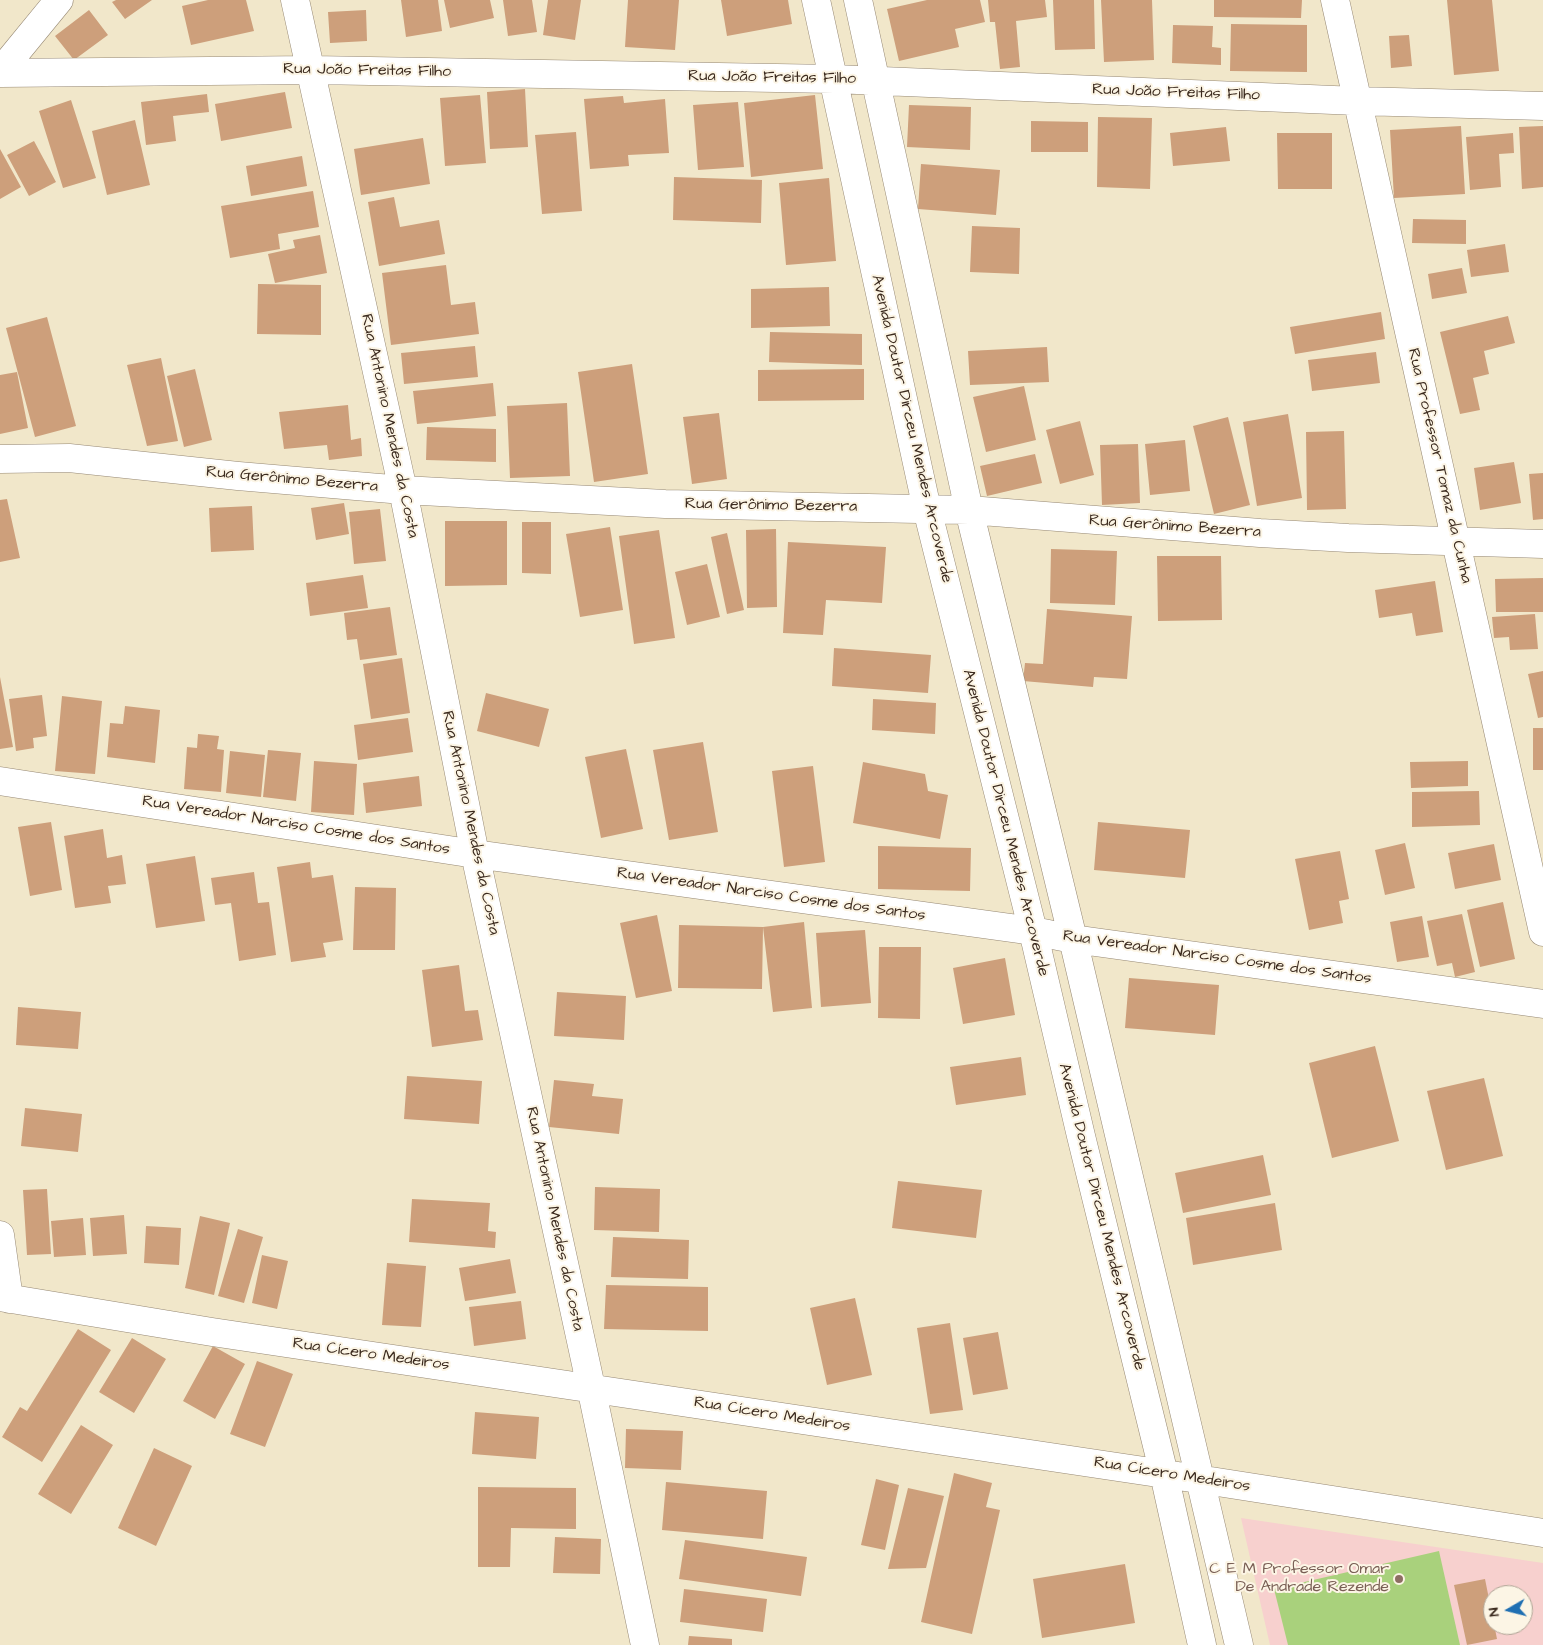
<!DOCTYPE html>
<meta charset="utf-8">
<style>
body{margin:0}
#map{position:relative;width:1543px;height:1645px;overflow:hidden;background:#f1e7ca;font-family:"Architects Daughter",sans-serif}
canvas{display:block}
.north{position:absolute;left:1483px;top:1585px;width:50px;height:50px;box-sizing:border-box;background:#fcf5e5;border:1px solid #afa495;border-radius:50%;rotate:262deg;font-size:14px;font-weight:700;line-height:20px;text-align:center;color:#3b2a1e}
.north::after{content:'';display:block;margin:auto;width:18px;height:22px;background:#1f6fb2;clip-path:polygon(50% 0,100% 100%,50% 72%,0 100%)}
</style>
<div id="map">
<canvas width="1543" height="1645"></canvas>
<div class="north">N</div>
</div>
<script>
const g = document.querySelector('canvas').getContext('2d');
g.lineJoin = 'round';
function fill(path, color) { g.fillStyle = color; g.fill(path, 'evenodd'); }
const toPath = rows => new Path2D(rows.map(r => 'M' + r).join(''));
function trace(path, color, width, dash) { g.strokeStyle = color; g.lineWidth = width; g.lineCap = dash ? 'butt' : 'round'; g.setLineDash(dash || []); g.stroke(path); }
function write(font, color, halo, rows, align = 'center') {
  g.font = font + ' "Architects Daughter",sans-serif'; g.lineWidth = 4; g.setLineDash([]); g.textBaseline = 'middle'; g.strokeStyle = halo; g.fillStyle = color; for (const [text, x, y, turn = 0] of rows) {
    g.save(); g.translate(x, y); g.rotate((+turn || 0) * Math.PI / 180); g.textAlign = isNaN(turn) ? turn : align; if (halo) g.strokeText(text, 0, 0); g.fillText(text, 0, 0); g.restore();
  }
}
fill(toPath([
 [1241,1518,1543,1563,1543,1645,1270,1645],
 [1493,1595,1523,1595,1523,1625,1493,1625]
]), '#f7d0ce');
fill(toPath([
 [1439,1551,1460,1645,1288,1645,1274,1589]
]), '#a9d17c');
fill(toPath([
 [116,0,152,0,125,19,112,2],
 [208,0,246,0,254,31,191,45,182,6],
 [401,0,438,0,442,31,406,37],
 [444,0,490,0,494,18,450,28],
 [503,0,532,0,537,32,508,36],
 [548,0,581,0,575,40,543,35],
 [628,0,679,0,675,50,625,47],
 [721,0,788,0,792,24,727,36],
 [927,0,980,0,985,22,955,29,959,47,899,61,887,9],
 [988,0,1045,0,1047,17,1016,21,1020,67,1000,69,995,22,990,22],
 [1053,0,1094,0,1095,49,1055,50],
 [1101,0,1152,0,1154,60,1104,62],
 [1214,0,1302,0,1301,18,1214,17],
 [1447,0,1492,0,1499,71,1454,75],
 [89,10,108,35,74,60,55,36],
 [366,10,367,41,330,43,328,12],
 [1231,24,1307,25,1307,72,1230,71],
 [1173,25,1213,26,1212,47,1221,48,1221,65,1172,63],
 [1409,35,1412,66,1391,68,1389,36],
 [525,89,528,147,490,149,487,92],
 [285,92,292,128,221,141,215,104],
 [207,94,209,112,173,116,176,141,146,145,141,102],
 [480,95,486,163,445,166,440,98],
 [815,95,823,169,751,177,744,103],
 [623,96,624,103,665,99,669,153,628,155,629,166,590,169,584,99],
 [71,100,96,178,63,188,39,111],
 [738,102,744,167,698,170,693,105],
 [909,105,971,107,970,150,907,147],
 [1098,117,1152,118,1150,189,1097,187],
 [135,120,150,185,107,195,92,131],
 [1031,121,1088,122,1088,152,1031,152],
 [1461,126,1465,194,1394,198,1390,130],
 [1543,126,1543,187,1522,189,1519,127],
 [1226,127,1230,161,1173,166,1170,133],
 [576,132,582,211,542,214,535,135],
 [1277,133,1332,133,1332,189,1278,189],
 [1513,133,1514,153,1499,154,1501,187,1470,190,1466,137],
 [423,138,430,184,361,195,354,149],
 [34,141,56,182,29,196,7,155],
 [0,149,21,187,0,199],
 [302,156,307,186,251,196,246,166],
 [921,164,1000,170,996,215,918,209],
 [674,177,762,180,761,223,673,220],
 [829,178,836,261,786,265,779,183],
 [313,191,319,227,278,234,280,249,230,258,221,206],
 [394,197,400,227,439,220,445,254,379,266,368,202],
 [1413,219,1466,220,1466,244,1412,243],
 [972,226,1020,228,1019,274,970,272],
 [320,235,327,273,275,283,268,254,295,248,293,240],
 [1505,244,1509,272,1471,277,1467,250],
 [446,265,451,305,475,302,479,334,391,345,382,273],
 [1462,268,1467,293,1432,299,1428,274],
 [258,284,321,285,321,335,257,334],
 [829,287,830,326,751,328,751,289],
 [1381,312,1385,339,1295,354,1290,327],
 [1508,316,1515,343,1484,351,1489,374,1473,378,1480,410,1460,414,1440,332],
 [47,317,76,426,35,437,6,328],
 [770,332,862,334,862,365,769,362],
 [475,346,478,377,404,384,401,353],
 [1047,347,1049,382,970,385,968,351],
 [1376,352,1380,383,1312,391,1308,360],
 [161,358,178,441,147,446,127,365],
 [632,364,648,474,594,482,578,372],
 [195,369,212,440,184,447,167,376],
 [864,369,864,400,758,401,758,370],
 [17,372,28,428,0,434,0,375],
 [493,383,496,416,417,424,413,391],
 [1024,386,1036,440,986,452,973,397],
 [567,403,570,476,510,478,507,406],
 [348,405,351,440,361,438,362,456,329,460,327,445,284,449,279,412],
 [719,413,727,479,692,484,683,417],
 [1288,414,1302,498,1257,506,1243,422],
 [1228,417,1250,505,1214,514,1193,426],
 [1080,421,1094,475,1060,484,1046,430],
 [427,427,496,429,496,462,426,460],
 [1344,431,1346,509,1307,510,1306,432],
 [1185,440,1190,491,1150,495,1145,444],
 [1138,444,1140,503,1102,505,1100,445],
 [1035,454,1042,483,987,496,980,466],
 [1514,462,1521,503,1480,510,1474,468],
 [1543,473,1543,519,1533,520,1529,474],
 [7,499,20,558,0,562,0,500],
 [344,503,349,534,316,540,311,508],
 [252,506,254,550,211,552,209,508],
 [380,509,386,561,354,564,349,512],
 [445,521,507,521,507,585,445,586],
 [522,522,551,522,551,574,522,573],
 [610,527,623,610,580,617,566,534],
 [776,529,777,607,747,608,746,530],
 [659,530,675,638,634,644,619,536],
 [727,533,744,610,727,614,711,537],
 [788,542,886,547,882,603,826,600,823,635,783,633],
 [1051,549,1117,551,1115,605,1050,603],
 [1157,556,1221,556,1222,620,1158,621],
 [707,564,720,617,687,625,675,572],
 [363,575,368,608,310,616,306,583],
 [1543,578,1543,612,1496,612,1495,579],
 [1435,581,1443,632,1416,636,1412,613,1379,618,1375,590],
 [390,607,397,655,360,660,357,639,347,640,344,613],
 [1047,609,1132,616,1127,679,1094,677,1093,687,1023,681,1025,663,1043,664],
 [1535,614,1538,649,1510,650,1509,637,1494,638,1492,617],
 [834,648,931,655,928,693,832,686],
 [402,658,410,713,371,719,363,664],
 [1543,671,1543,717,1538,718,1528,674],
 [0,677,13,747,0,749],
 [486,693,549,709,539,747,477,731],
 [42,695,47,736,33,738,34,748,16,751,9,699],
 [62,696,102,701,95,774,55,771],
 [873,699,936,703,935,734,872,730],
 [125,706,160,710,155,763,107,757,110,723,123,724],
 [408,718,413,752,358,760,354,725],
 [1533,728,1543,728,1543,770,1533,770],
 [198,734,219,736,217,749,224,750,221,792,184,789,187,747,197,748],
 [703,742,718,832,669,840,653,750],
 [626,749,643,829,601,838,585,757],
 [268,750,301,753,296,801,263,797],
 [230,751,265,755,261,797,226,793],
 [314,761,357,764,354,815,311,812],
 [1468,761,1468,786,1411,788,1410,762],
 [863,762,925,774,928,791,948,795,940,839,853,823],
 [813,766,825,862,784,867,772,771],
 [419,776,422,806,366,813,363,783],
 [1479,791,1480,825,1412,827,1412,792],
 [51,822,62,890,30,896,18,827],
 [1098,822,1190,830,1185,878,1094,870],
 [103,829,107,858,122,855,126,884,108,886,111,903,75,908,64,836],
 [1405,843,1415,888,1385,895,1375,850],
 [1494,844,1501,880,1455,889,1448,853],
 [878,846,971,848,970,891,878,889],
 [1340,851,1349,899,1339,901,1343,923,1309,930,1295,859],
 [195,856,205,921,156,928,146,864],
 [310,862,312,878,333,875,343,940,323,943,326,957,291,962,277,867],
 [254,872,258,903,269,902,276,955,239,961,231,903,215,905,211,878],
 [355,887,396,888,395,950,353,950],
 [1503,902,1515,959,1480,967,1467,910],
 [1462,914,1475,972,1455,977,1452,963,1437,966,1427,921],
 [657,915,672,991,636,998,620,923],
 [1422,916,1429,957,1397,962,1390,922],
 [804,922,812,1008,773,1012,763,927],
 [679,925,763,927,762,989,678,988],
 [865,930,871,1003,821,1007,816,933],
 [879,947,921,947,920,1019,878,1018],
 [1005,958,1015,1015,963,1024,953,968],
 [459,965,465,1011,478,1010,483,1040,432,1047,422,970],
 [1129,978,1219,985,1215,1035,1125,1028],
 [557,992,626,996,624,1040,554,1036],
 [18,1007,81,1012,78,1049,16,1045],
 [1375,1046,1399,1141,1332,1158,1309,1063],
 [1021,1057,1026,1095,956,1105,950,1067],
 [407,1076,482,1081,479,1124,404,1119],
 [1484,1078,1503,1156,1446,1170,1427,1091],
 [554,1080,594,1084,592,1096,623,1099,619,1134,549,1127],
 [25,1108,82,1114,78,1152,21,1146],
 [1263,1155,1271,1195,1183,1213,1175,1173],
 [898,1181,982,1190,976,1238,892,1228],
 [595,1187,660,1189,659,1232,594,1230],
 [47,1189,51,1254,27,1255,23,1190],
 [412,1199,490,1203,488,1231,496,1232,495,1248,409,1242],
 [1275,1203,1282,1250,1193,1265,1186,1218],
 [124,1215,127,1254,93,1256,90,1218],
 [200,1216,230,1223,214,1295,185,1288],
 [83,1218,86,1255,54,1257,51,1221],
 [146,1226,181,1228,179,1265,144,1263],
 [238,1229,263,1237,244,1303,218,1296],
 [613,1237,689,1240,688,1279,611,1277],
 [262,1255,288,1261,277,1309,252,1303],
 [510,1259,516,1293,465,1301,459,1268],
 [387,1263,426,1266,421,1327,382,1325],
 [606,1285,708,1287,708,1331,604,1329],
 [855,1298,872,1375,827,1385,810,1308],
 [521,1301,526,1339,474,1346,469,1307],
 [950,1323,963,1410,930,1414,917,1328],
 [78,1329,111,1350,42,1462,2,1437,20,1407,27,1411],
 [998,1332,1008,1389,973,1395,963,1338],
 [132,1338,166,1359,134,1413,99,1392],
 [213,1346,245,1364,215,1419,183,1401],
 [257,1361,293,1374,265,1447,230,1434],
 [475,1412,539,1417,536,1459,472,1454],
 [81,1425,113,1445,71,1514,38,1494],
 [626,1429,683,1431,681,1470,625,1468],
 [154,1448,192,1466,156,1546,118,1528],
 [954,1473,992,1483,986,1507,1000,1510,972,1634,921,1622],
 [876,1479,899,1485,885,1550,861,1545],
 [666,1482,767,1491,763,1539,662,1530],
 [478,1487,576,1488,576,1529,511,1528,510,1567,478,1567],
 [908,1488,944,1496,926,1568,888,1569],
 [555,1537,601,1539,600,1574,553,1573],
 [685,1540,807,1557,801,1596,679,1579],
 [1125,1564,1135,1623,1042,1638,1033,1579],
 [1485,1579,1497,1639,1467,1645,1454,1585],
 [684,1589,767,1599,763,1632,680,1622],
 [689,1636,732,1639,732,1645,688,1645]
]), '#cd9f7b');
const street = toPath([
 [295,0,403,490,475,854,591,1387,645,1645],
 [816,0,927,509,1033,931,1081,1136,1164,1474,1202,1645],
 [858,0,969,510,1073,939,1239,1645],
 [1335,0,1543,932],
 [0,72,59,0],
 [0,73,312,70,834,79,1357,101,1543,106],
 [0,459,69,458,238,476,403,490,665,504,969,510,1260,533,1348,538,1543,544],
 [0,781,475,854,1033,931,1073,939,1543,1004],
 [0,1235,9,1299],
 [0,1297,212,1332,1198,1479,1543,1533]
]);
trace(street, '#968874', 29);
trace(street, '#fff', 28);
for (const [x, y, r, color] of [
 [1399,1579,5,"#8d6e63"]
]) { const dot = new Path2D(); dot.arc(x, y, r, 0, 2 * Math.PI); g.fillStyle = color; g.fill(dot); trace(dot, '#fcf5e5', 2); }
write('16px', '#3b2a1e', '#fcf5e5', [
 ["Rua João Freitas Filho",367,71,1],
 ["Rua João Freitas Filho",772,78,1],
 ["Rua João Freitas Filho",1176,93,2],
 ["Rua Antonino Mendes da Costa",389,426,78],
 ["Avenida Doutor Dirceu Mendes Arcoverde",911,429,77],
 ["Rua Professor Tomaz da Cunha",1439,466,77],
 ["Rua Gerônimo Bezerra",292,480,5],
 ["Rua Gerônimo Bezerra",771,506,1],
 ["Rua Gerônimo Bezerra",1175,527,4],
 ["Rua Antonino Mendes da Costa",470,823,78],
 ["Avenida Doutor Dirceu Mendes Arcoverde",1005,823,76],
 ["Rua Vereador Narciso Cosme dos Santos",296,826,9],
 ["Rua Vereador Narciso Cosme dos Santos",771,895,8],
 ["Rua Vereador Narciso Cosme dos Santos",1217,958,8],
 ["Avenida Doutor Dirceu Mendes Arcoverde",1101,1217,76],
 ["Rua Antonino Mendes da Costa",554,1219,78],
 ["Rua Cícero Medeiros",371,1355,8],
 ["Rua Cícero Medeiros",772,1415,9],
 ["Rua Cícero Medeiros",1172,1475,9]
]);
write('16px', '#785e54', '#fcf5e5', [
 ["C E M Professor Omar",1389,1570],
 ["De Andrade Rezende",1389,1588]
], 'right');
</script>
